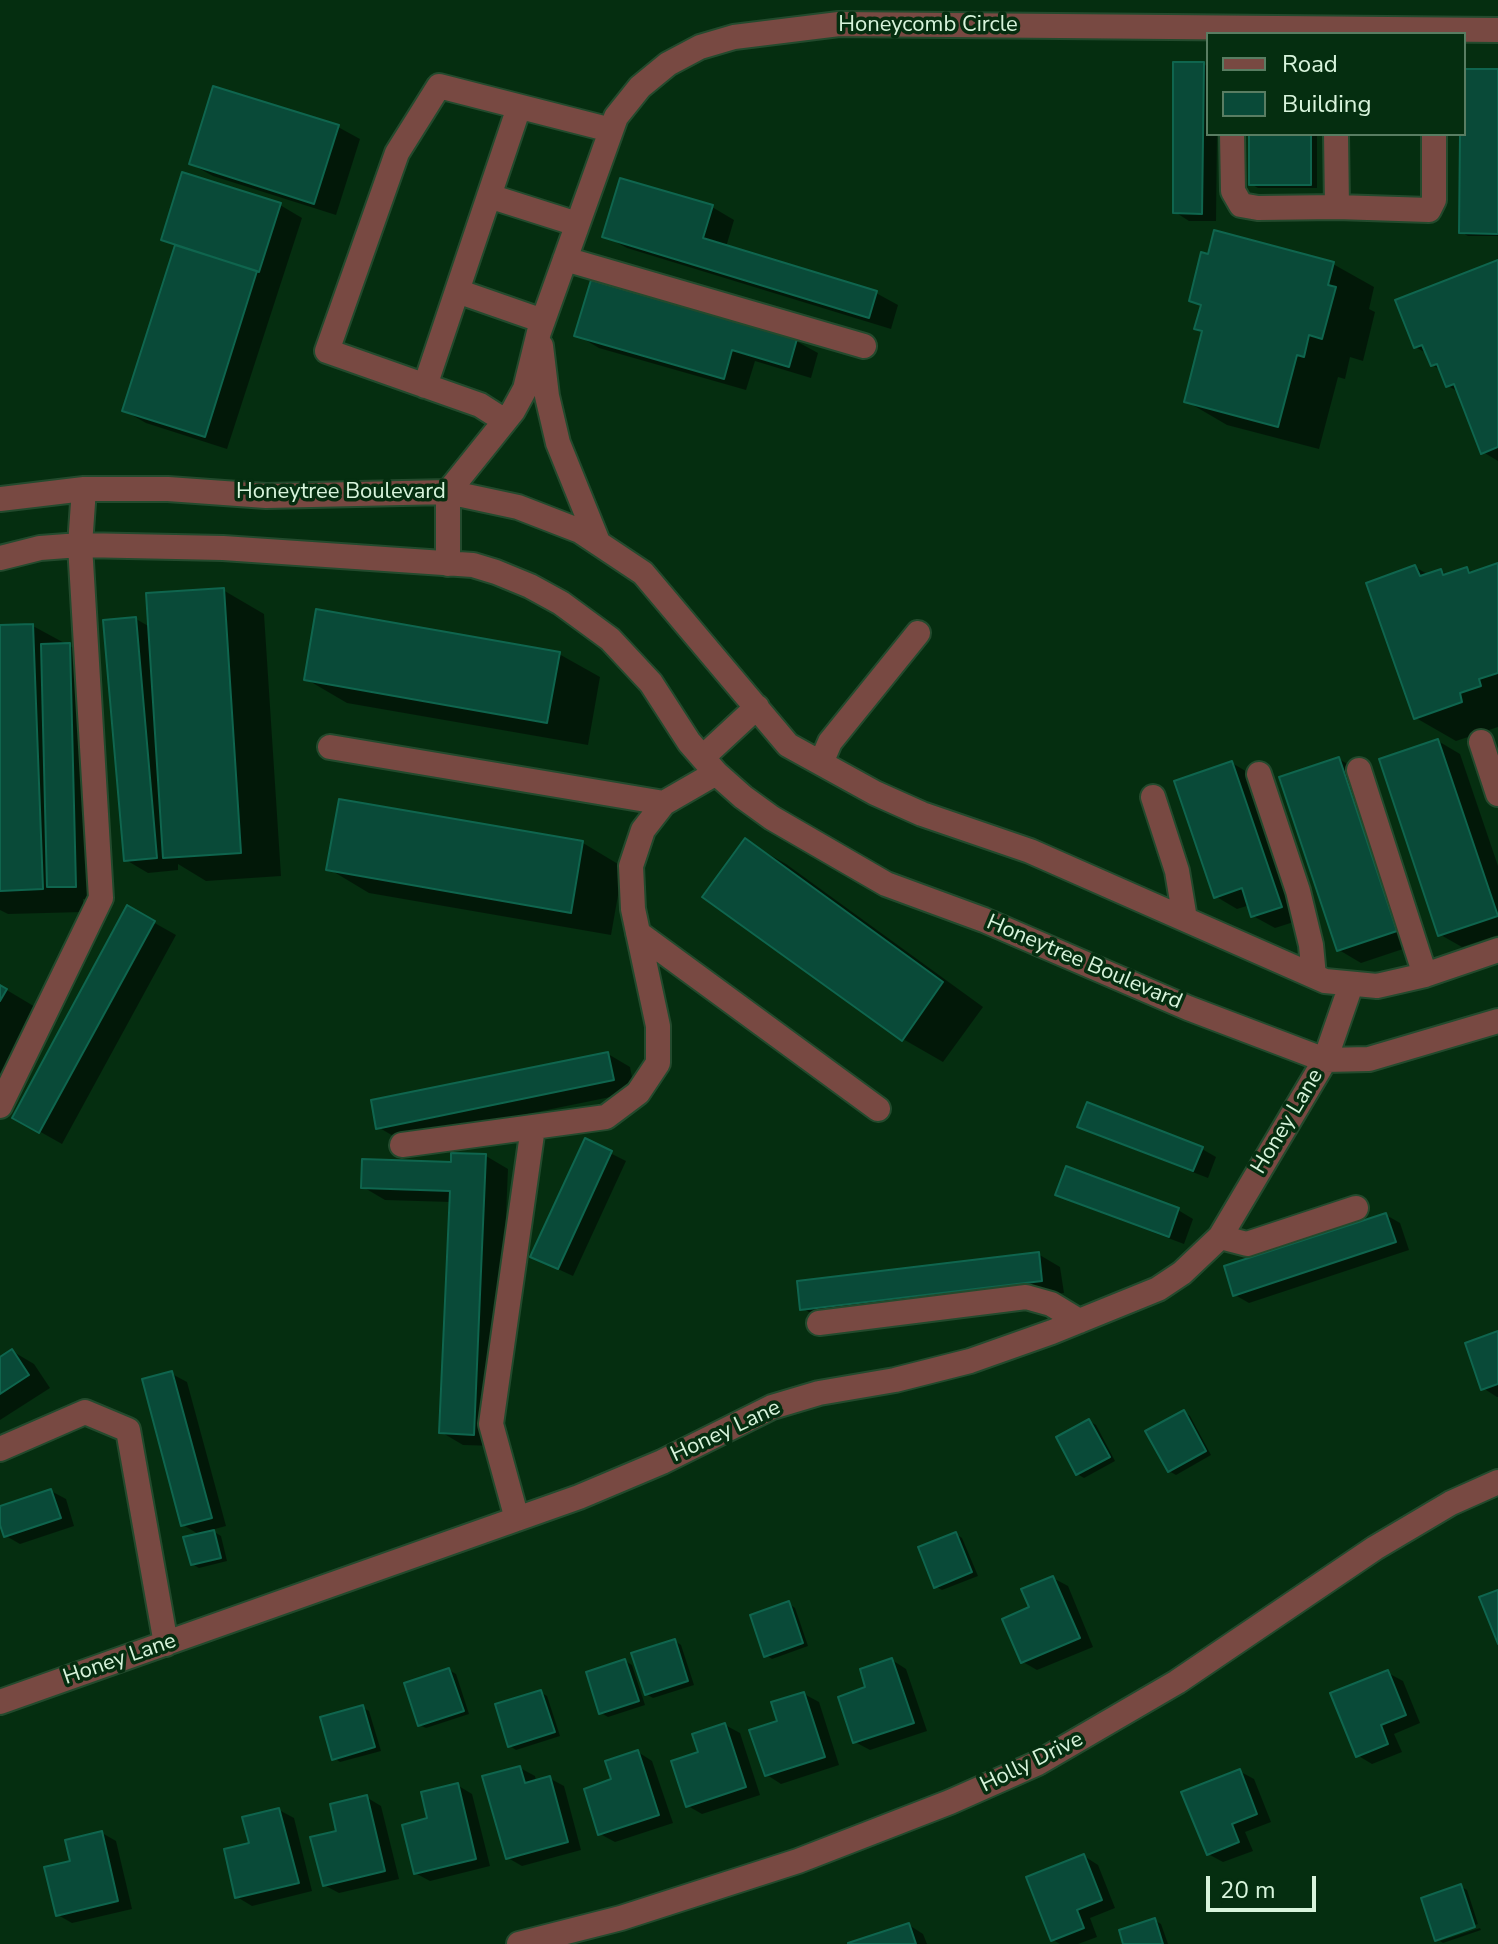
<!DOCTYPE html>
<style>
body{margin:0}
#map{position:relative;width:1498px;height:1944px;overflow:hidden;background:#052e10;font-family:"Nunito Sans",sans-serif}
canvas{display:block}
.legend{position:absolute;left:1206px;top:32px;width:260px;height:104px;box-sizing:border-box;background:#052e10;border:2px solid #597d62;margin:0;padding:10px 14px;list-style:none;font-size:24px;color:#d8f4dc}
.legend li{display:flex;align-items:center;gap:16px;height:40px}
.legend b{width:40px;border:2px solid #597d62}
.scale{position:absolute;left:1206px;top:1876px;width:110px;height:36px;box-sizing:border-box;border:4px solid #d8f4dc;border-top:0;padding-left:10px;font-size:24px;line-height:28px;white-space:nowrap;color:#d8f4dc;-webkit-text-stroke:6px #052e10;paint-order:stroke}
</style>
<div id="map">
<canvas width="1498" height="1944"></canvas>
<ul class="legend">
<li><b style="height:10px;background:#784942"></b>Road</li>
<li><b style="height:22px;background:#094a38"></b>Building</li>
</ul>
<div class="scale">20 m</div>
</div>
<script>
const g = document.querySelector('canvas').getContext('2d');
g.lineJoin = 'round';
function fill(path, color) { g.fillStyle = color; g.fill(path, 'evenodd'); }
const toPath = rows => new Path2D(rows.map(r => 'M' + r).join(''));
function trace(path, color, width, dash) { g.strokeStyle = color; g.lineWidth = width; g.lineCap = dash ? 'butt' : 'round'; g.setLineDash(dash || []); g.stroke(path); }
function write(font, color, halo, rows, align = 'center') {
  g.font = font + ' "Nunito Sans",sans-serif'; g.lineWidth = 7; g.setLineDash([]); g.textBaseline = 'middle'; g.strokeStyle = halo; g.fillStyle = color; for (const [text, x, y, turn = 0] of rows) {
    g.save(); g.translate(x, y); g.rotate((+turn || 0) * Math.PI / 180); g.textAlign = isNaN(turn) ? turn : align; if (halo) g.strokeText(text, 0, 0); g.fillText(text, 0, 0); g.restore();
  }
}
fill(toPath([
 [1204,64,1208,67,1208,134,1217,134,1216,221,1189,221,1175,212],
 [1464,71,1498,71,1498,236,1468,236,1461,232],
 [338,127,360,139,336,215,213,176,191,164],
 [1251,134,1317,134,1317,188,1258,188,1251,184],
 [280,205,302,218,227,449,146,423,125,411,177,247,163,240],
 [712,207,734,220,726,247,876,293,898,305,891,329,627,248,605,236],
 [1498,262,1498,461,1483,452,1459,392,1448,386,1441,370,1432,365,1428,354,1415,347],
 [1333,264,1374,287,1369,309,1375,312,1363,361,1350,357,1345,379,1338,377,1319,449,1227,425,1186,401,1204,332,1196,328,1202,307,1191,301],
 [577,335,796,341,818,353,811,378,755,361,746,390,599,348],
 [1498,565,1498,727,1456,741,1416,718,1415,567,1429,575,1441,571,1449,575,1467,569,1475,573],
 [223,590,264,614,281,876,206,881,178,864,178,870,148,873,126,860,136,619,150,627],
 [33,626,92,658,98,898,83,899,83,912,8,914,0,910,0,627],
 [559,654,600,677,588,745,347,703,306,679],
 [1438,741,1460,754,1498,866,1498,935,1462,947,1439,934],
 [1339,759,1361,772,1418,944,1361,963,1339,950],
 [1232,763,1254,776,1303,919,1275,928,1253,916,1250,905,1237,909,1215,896],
 [340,801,583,843,623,867,611,935,369,893,329,869],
 [745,841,786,864,983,1007,943,1062,903,1039],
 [128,908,176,935,62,1144,14,1117],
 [0,986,47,1014,0,1093],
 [608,1054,630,1067,635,1092,400,1140,378,1127],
 [1080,1126,1202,1149,1216,1157,1208,1178,1094,1134],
 [586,1141,626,1161,573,1276,547,1264],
 [486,1156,508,1169,496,1446,463,1445,441,1432,451,1202,385,1200,363,1187],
 [1067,1168,1178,1210,1193,1219,1184,1244,1072,1202,1058,1194],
 [1386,1215,1400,1223,1409,1250,1249,1303,1235,1295],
 [1038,1254,1060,1267,1064,1293,824,1321,802,1308],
 [1498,1333,1498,1397,1497,1397,1483,1388],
 [12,1351,34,1364,50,1388,0,1420,0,1359],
 [172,1374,187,1382,226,1526,211,1530,221,1536,227,1561,199,1568,192,1564,200,1535,183,1525],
 [1184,1412,1190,1416,1211,1455,1176,1475,1169,1471],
 [1089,1421,1096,1425,1115,1461,1084,1478,1077,1474],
 [51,1491,66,1499,74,1526,20,1544,6,1536,0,1519,0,1508],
 [956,1534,962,1538,978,1576,942,1590,935,1586],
 [1053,1578,1068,1586,1093,1647,1037,1670,1023,1662,1031,1608],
 [789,1604,795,1608,808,1646,772,1659,766,1655],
 [675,1641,681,1645,694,1685,653,1698,646,1694],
 [892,1660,906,1669,927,1731,870,1750,855,1742],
 [625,1661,632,1665,645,1705,608,1717,601,1713],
 [449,1670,456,1674,469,1714,426,1728,419,1725],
 [1388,1673,1403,1681,1420,1723,1394,1734,1402,1752,1372,1764,1357,1755],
 [540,1692,547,1696,560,1736,516,1750,510,1746],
 [804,1694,819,1702,839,1765,781,1784,767,1775,780,1722],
 [362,1707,369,1711,381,1751,340,1762,334,1758],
 [725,1725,740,1733,760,1795,702,1814,688,1806],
 [638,1752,652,1761,673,1823,615,1842,600,1834,613,1781],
 [520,1768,535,1776,536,1782,549,1778,564,1786,581,1850,522,1866,508,1858],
 [1239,1771,1254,1779,1271,1822,1245,1832,1253,1851,1223,1862,1208,1854],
 [457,1785,472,1794,490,1866,430,1881,415,1873,430,1820],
 [366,1797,381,1806,399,1879,339,1893,324,1885,338,1832],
 [279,1810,294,1818,312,1891,252,1906,237,1897,252,1844],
 [102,1833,116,1841,132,1909,72,1923,58,1915,72,1863],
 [1084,1856,1098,1865,1115,1908,1090,1918,1097,1937,1078,1944,1060,1944,1053,1940],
 [1460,1886,1467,1890,1478,1924,1439,1937,1439,1941,1437,1939],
 [1154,1920,1161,1924,1168,1944,1125,1944],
 [909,1925,923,1934,927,1944,853,1944],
 [1480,1928,1481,1930,1443,1943,1440,1941]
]), '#0007');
const building = toPath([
 [1173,62,1204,62,1202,214,1173,213,1173,62],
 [1464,69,1498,69,1498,234,1459,233,1460,134,1464,134,1464,69],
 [213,86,339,125,314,204,189,164,213,86],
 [1249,134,1311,134,1311,185,1249,185,1249,134],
 [182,172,281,203,259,272,161,240,182,172],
 [620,178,713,205,703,238,877,291,869,318,602,237,620,178],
 [1214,230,1334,262,1328,285,1336,287,1322,339,1309,335,1304,357,1297,355,1278,427,1184,402,1202,331,1194,329,1201,305,1189,301,1201,252,1208,254,1214,230],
 [175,245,257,271,205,437,122,411,175,245],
 [1498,260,1498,447,1481,454,1454,384,1446,387,1437,364,1431,366,1422,345,1414,348,1395,300,1498,260],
 [591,280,797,339,789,367,732,350,724,379,574,336,591,280],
 [1498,563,1498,673,1479,679,1481,686,1460,693,1462,702,1414,719,1366,583,1415,565,1420,576,1441,569,1443,575,1467,567,1469,573,1498,563],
 [224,588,241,853,163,858,146,593,224,588],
 [316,609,560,652,547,723,304,680,316,609],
 [136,617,157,858,124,861,103,620,136,617],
 [33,624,43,889,0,891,0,625,33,624],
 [70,643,76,887,47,887,41,644,70,643],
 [1438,739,1498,916,1438,936,1379,759,1438,739],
 [1339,757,1397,931,1337,951,1279,777,1339,757],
 [1232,761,1282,907,1251,917,1242,888,1214,898,1174,781,1232,761],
 [339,799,583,841,571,913,326,870,339,799],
 [745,838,943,982,902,1041,702,897,745,838],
 [127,905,155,921,39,1133,12,1118,127,905],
 [0,985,7,989,0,1001,0,985],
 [608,1052,614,1080,376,1129,371,1100,608,1052],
 [1087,1102,1203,1147,1193,1171,1077,1127,1087,1102],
 [585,1138,612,1151,558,1269,530,1257,585,1138],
 [451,1153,486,1154,474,1435,439,1433,450,1191,361,1188,362,1159,451,1162,451,1153],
 [1066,1166,1179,1208,1169,1237,1055,1195,1066,1166],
 [1386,1213,1396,1242,1233,1296,1224,1266,1386,1213],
 [1039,1252,1042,1281,800,1310,797,1281,1039,1252],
 [1498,1331,1498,1384,1481,1390,1465,1343,1498,1331],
 [12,1349,29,1375,0,1394,0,1357,12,1349],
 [172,1371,212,1518,181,1526,142,1379,172,1371],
 [1184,1410,1206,1451,1168,1472,1145,1431,1184,1410],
 [1089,1419,1110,1457,1076,1475,1056,1437,1089,1419],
 [51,1489,61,1518,4,1537,0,1525,0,1506,51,1489],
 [214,1530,221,1558,191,1565,183,1537,214,1530],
 [956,1532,972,1572,934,1588,918,1547,956,1532],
 [1053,1576,1080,1638,1021,1663,1002,1619,1029,1607,1021,1589,1053,1576],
 [1498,1590,1498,1644,1479,1597,1498,1590],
 [789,1601,803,1643,764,1657,750,1615,789,1601],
 [675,1639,688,1681,645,1695,631,1653,675,1639],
 [892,1658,914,1723,853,1743,838,1697,865,1687,860,1669,892,1658],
 [625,1659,639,1701,599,1714,586,1672,625,1659],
 [449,1668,464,1711,418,1726,404,1683,449,1668],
 [1388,1670,1406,1715,1381,1725,1388,1744,1356,1757,1330,1693,1388,1670],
 [541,1690,555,1732,508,1747,495,1704,541,1690],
 [804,1692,825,1757,765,1776,749,1730,777,1721,771,1702,804,1692],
 [363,1705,375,1747,332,1760,320,1717,363,1705],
 [725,1723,746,1787,686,1807,671,1761,698,1752,692,1734,725,1723],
 [638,1750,659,1815,598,1835,584,1789,611,1779,605,1761,638,1750],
 [520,1766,525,1783,550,1776,568,1842,506,1859,482,1776,520,1766],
 [1240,1769,1257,1814,1232,1824,1239,1842,1207,1855,1181,1792,1240,1769],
 [458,1783,476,1859,414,1874,402,1825,427,1818,421,1792,458,1783],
 [367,1795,385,1871,323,1886,310,1837,336,1831,330,1804,367,1795],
 [279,1808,299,1883,235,1898,224,1849,249,1843,242,1817,279,1808],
 [102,1831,118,1901,56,1916,44,1867,70,1861,65,1840,102,1831],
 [1084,1854,1102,1900,1077,1910,1084,1928,1051,1941,1026,1877,1084,1854],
 [1461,1884,1475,1927,1435,1941,1421,1898,1461,1884],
 [1155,1918,1163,1944,1123,1944,1119,1930,1155,1918],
 [909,1923,916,1944,848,1944,848,1943,909,1923]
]);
fill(building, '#094a38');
trace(building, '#0f654e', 2);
const minor = toPath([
 [1232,134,1233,191,1241,205,1258,208,1337,207,1336,134],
 [489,196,577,224],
 [1337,207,1429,210,1434,200,1434,134],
 [565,259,864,346],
 [457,291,543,321],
 [541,346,547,396,558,443,598,542],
 [425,386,519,107],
 [505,421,480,405,327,351,397,153,439,86,611,130],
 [0,499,84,489,168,489,266,496,448,492,518,507,580,531,643,573,788,745,875,793,922,814,1030,851,1325,981,1377,986,1425,975,1498,950],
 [0,558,40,548,80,545,223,548,473,565,496,572,530,586,561,603,610,639,651,683,689,742,716,773,743,797,772,818,886,884,984,920,1188,1008,1325,1060,1369,1059,1498,1021],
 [448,564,448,492,513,411,525,389,539,332,616,117,640,87,668,64,700,47,734,37,839,24,1498,30],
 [1481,742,1498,794],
 [330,747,664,803,716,773],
 [703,757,757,707],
 [821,763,830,742,918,633],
 [1359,770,1425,975],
 [1259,774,1298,891,1311,945,1314,976],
 [1153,797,1177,871,1185,919],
 [638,933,878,1109],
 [0,1106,101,898,80,545,84,489],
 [402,1145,606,1117,638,1093,658,1063,658,1026,633,909,631,866,643,830,664,803],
 [1220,1237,1247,1244,1356,1208],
 [819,1323,1026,1297,1051,1304,1079,1321],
 [0,1449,85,1412,128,1430,166,1644],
 [517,1519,491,1424,533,1127],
 [0,1702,579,1497,662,1462,772,1407,819,1393,895,1380,970,1361,1052,1332,1158,1289,1182,1273,1220,1237,1325,1060,1351,985],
 [519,1944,621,1918,798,1861,950,1802,1038,1763,1177,1682,1375,1548,1451,1503,1498,1482]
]);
trace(minor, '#234a2d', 28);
trace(minor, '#784942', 24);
write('22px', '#d8f4dc', '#052e10', [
 ["Honeycomb Circle",928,26],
 ["Honeytree Boulevard",341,493],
 ["Honeytree Boulevard",1084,963,23],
 ["Honey Lane",1288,1122,-59],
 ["Honey Lane",726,1432,-25],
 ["Honey Lane",120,1660,-19],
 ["Holly Drive",1032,1763,-26]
]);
</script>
